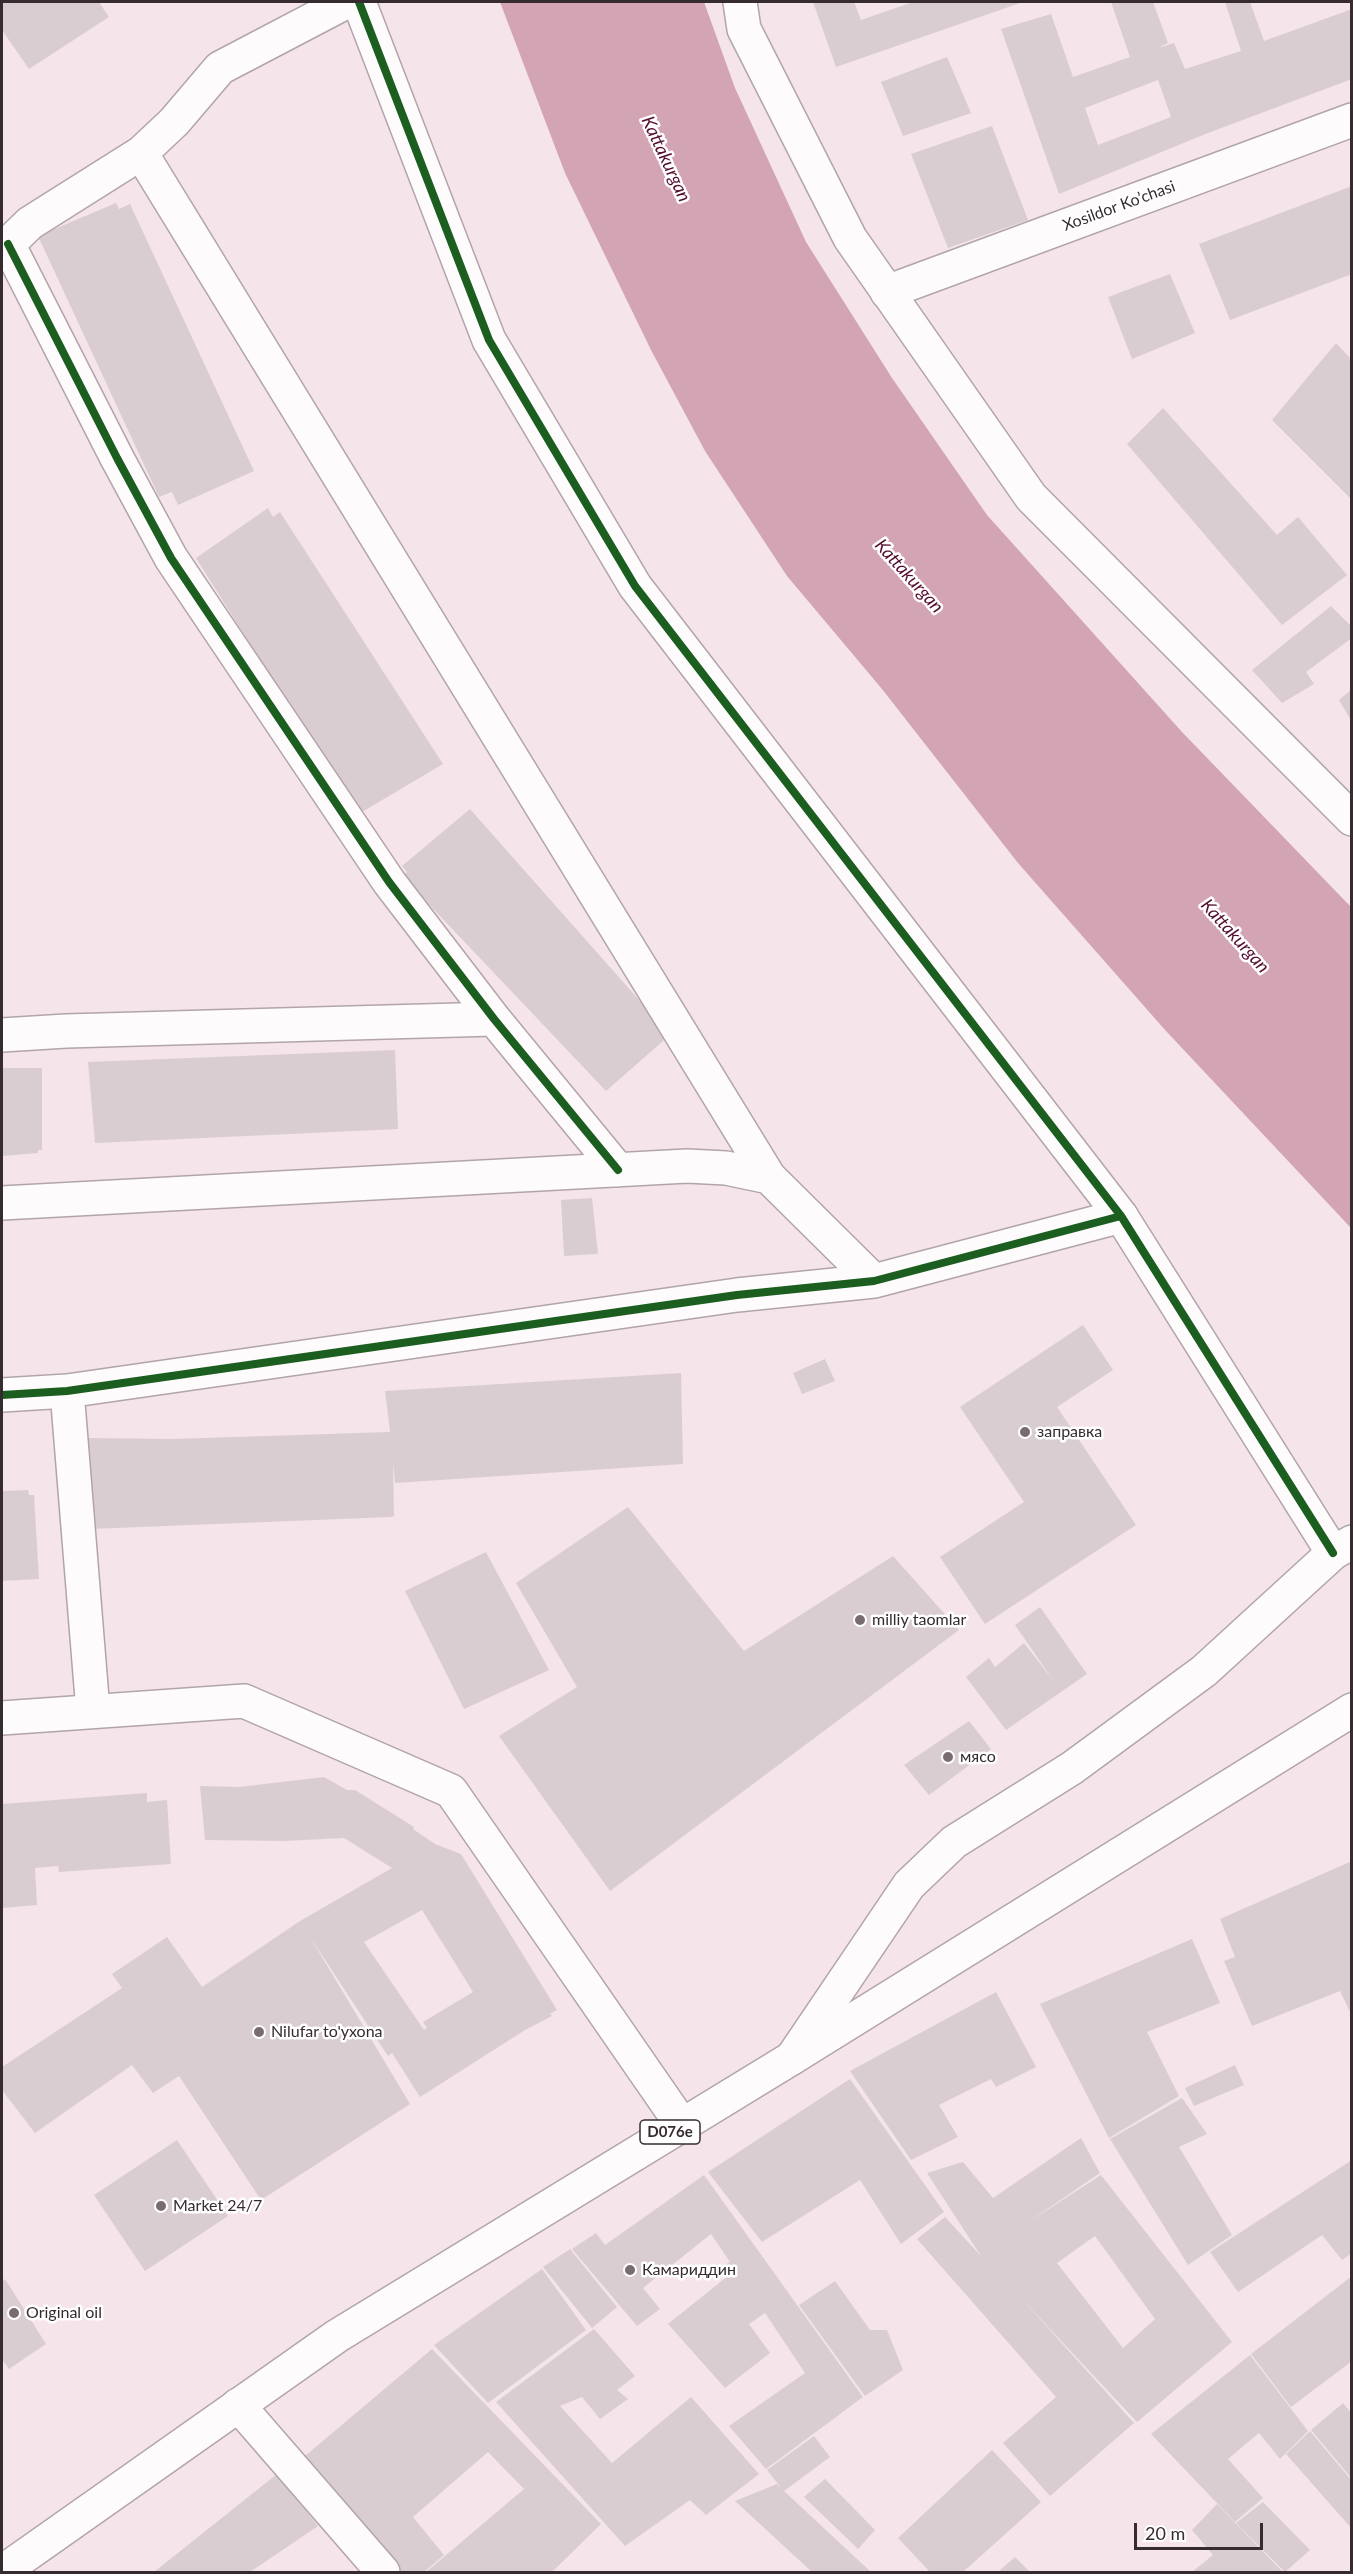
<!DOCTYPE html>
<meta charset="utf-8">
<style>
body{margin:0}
#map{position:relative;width:1353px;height:2574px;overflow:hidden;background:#f5e4ea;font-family:Lato,sans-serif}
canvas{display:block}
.frame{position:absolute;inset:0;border:3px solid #362c2f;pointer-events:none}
.scale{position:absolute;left:1134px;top:2523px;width:129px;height:27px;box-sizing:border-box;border:3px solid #362c2f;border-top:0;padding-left:8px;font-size:18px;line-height:21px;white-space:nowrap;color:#362c2f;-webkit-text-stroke:4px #fff;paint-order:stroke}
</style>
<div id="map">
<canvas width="1353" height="2574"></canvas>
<div class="frame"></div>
<div class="scale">20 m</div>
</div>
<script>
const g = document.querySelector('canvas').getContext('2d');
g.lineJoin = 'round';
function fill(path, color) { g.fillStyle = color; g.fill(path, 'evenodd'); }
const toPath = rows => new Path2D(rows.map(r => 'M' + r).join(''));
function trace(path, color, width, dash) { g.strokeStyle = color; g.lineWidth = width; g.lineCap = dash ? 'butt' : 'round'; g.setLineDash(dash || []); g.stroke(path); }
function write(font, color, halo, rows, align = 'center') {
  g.font = font + ' Lato,sans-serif'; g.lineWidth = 5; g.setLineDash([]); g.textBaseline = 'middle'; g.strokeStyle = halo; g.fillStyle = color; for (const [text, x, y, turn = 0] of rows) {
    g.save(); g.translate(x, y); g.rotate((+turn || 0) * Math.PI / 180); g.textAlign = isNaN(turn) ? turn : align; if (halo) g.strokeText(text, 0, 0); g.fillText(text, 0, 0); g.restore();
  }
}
fill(toPath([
 [500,2,704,2,735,88,806,242,892,378,987,515,1182,732,1351,907,1351,1228,1166,1031,1018,863,882,689,787,576,705,451,651,350,565,173]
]), '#d2a4b4');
fill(toPath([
 [2,2,99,2,109,17,29,69,2,30],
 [813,2,854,2,861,20,913,2,1023,2,836,67],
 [1111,2,1153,2,1168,43,1158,48,1174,43,1185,69,1241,51,1225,2,1250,2,1264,41,1352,9,1352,79,1208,133,1059,194,1001,29,1051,14,1073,77,1130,57],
 [1158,80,1171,117,1098,145,1085,108],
 [947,57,971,113,903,136,881,82],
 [992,126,1028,220,948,248,911,154],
 [1352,186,1352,274,1230,320,1199,244],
 [116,203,119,209,130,204,254,471,178,505,172,492,159,497,38,236],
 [1170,274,1195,333,1132,359,1108,297],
 [1336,343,1352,360,1352,500,1272,420],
 [1163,408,1277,535,1298,517,1347,575,1282,625,1127,444],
 [268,508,273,517,280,512,443,764,357,815,196,558],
 [1331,606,1352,627,1352,638,1306,672,1314,684,1282,703,1252,670],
 [1352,689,1352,722,1339,700],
 [470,809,670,1035,606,1091,402,876,407,872,402,866],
 [395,1050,398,1129,95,1143,88,1062],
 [2,1068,42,1068,42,1150,38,1150,38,1153,2,1156],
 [592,1198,598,1254,564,1256,561,1200],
 [1083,1325,1113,1370,1057,1407,1136,1525,985,1624,940,1557,1024,1502,960,1407],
 [825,1359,835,1381,802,1394,793,1373],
 [681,1373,683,1464,395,1483,393,1462,394,1516,391,1517,91,1529,84,1438,172,1439,390,1432,385,1391],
 [28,1490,29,1495,34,1495,39,1579,2,1581,2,1491],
 [628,1507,744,1651,893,1556,959,1630,610,1891,499,1736,577,1687,516,1583],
 [486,1552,549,1670,464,1709,405,1591],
 [1040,1607,1087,1674,1006,1730,966,1677,989,1658,995,1667,1024,1643,1053,1680,1015,1625],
 [969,1721,991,1749,929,1795,904,1765],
 [324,1777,347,1790,355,1790,414,1827,413,1829,435,1844,461,1854,557,2010,550,2014,552,2016,525,2030,420,2097,392,2053,388,2056,310,1937,410,2104,261,2200,179,2076,153,2093,132,2065,35,2133,2,2090,2,2067,122,1988,112,1974,167,1937,202,1987,300,1921,392,1868,344,1838,284,1841,205,1840,200,1786,239,1787],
 [422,1910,473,1992,423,2022,427,2028,424,2030,364,1942],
 [147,1793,147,1802,167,1800,171,1864,59,1872,58,1866,35,1868,37,1905,2,1908,2,1804],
 [1352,1861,1352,2016,1340,1991,1252,2026,1224,1961,1235,1957,1220,1919],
 [1192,1939,1220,2003,1147,2032,1179,2096,1109,2138,1040,2004],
 [996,1992,1036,2067,996,2087,991,2079,939,2105,958,2137,911,2160,850,2071],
 [1235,2065,1244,2085,1194,2106,1185,2088],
 [850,2079,944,2212,901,2244,860,2180,762,2242,708,2172],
 [1182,2098,1207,2134,1179,2147,1232,2235,1188,2265,1110,2139],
 [1081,2138,1100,2173,1027,2223,1101,2175,1232,2342,1137,2422,1021,2298,1134,2423,1050,2496,1003,2443,1056,2397,917,2239,945,2217,981,2256,927,2173,963,2162,993,2198],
 [1095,2236,1155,2319,1123,2348,1057,2263],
 [177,2140,228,2216,145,2271,94,2195],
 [1352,2160,1352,2253,1342,2260,1322,2235,1238,2292,1210,2252],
 [704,2175,863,2397,766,2469,729,2426,805,2373,765,2313,749,2324,770,2353,725,2388,668,2324,729,2275,725,2265,730,2262,711,2234,643,2288,660,2309,637,2326,572,2249,596,2233,605,2245],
 [570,2249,617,2307,592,2328,543,2267],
 [542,2269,586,2330,488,2403,434,2345],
 [1352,2276,1352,2361,1291,2407,1251,2354],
 [5,2279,46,2344,9,2369,2,2359,2,2282],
 [835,2281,870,2330,887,2330,903,2370,865,2396,799,2305],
 [594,2329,635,2376,617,2390,628,2399,600,2419,582,2397,560,2406,612,2463,691,2397,759,2474,706,2515,690,2500,625,2546,496,2402],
 [432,2349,601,2524,552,2572,426,2572,524,2489,488,2452,413,2517,444,2555,424,2572,392,2572,299,2461],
 [1250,2355,1308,2431,1280,2459,1259,2433,1228,2459,1263,2498,1235,2522,1151,2434],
 [1343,2403,1352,2414,1352,2479,1311,2430],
 [1310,2431,1352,2481,1352,2529,1286,2454],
 [814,2436,830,2457,784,2491,871,2572,812,2572,735,2501,777,2484,782,2489,767,2470],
 [992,2450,1041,2502,963,2572,930,2572,898,2538],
 [277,2474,318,2526,250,2572,154,2572],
 [825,2479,875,2530,858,2549,804,2497],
 [1263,2502,1310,2550,1285,2572,1236,2523],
 [1217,2504,1283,2572,1192,2572,1213,2555,1192,2530],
 [1015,2557,1030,2572,998,2572]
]), '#dacdd1');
const minor = toPath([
 [141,153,769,1177],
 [8,244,117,458,171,558,389,882,494,1019,618,1170],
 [2,250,30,223,141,153,174,122,220,68,346,2],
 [887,292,1352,120],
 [2,1035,66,1031,494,1019],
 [2,1203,687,1166,726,1168,769,1177,874,1281],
 [67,1391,93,1711],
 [2,1395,67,1391,737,1295,874,1281,1121,1216],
 [238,2405,383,2572]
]);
const tertiary = toPath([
 [359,2,489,340,635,586,1121,1216,1333,1553],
 [740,2,744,29,850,238,1031,497,1352,819],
 [2,1718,244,1701,451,1791,682,2125],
 [792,2058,909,1885,954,1842,1072,1768,1204,1671,1333,1553,1352,1542]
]);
const primary = toPath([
 [2,2572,337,2336,792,2058,1352,1710]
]);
trace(minor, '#b1a5a9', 36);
trace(tertiary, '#b1a5a9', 36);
trace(primary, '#b1a5a9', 36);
trace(minor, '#fefbfc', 33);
trace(tertiary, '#fefbfc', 33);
trace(primary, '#fefbfc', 33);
trace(toPath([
 [359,2,489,340,635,586,1121,1216,1333,1553],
 [8,244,117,458,171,558,389,882,494,1019,618,1170],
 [2,1395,67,1391,737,1295,874,1281,1121,1216]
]), '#1b5e20', 8);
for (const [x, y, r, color] of [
 [1025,1432,6,"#796c70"],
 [860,1620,6,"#796c70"],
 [948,1757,6,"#796c70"],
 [259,2032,6,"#796c70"],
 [161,2206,6,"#796c70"],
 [630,2270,6,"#796c70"],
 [14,2313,6,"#796c70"]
]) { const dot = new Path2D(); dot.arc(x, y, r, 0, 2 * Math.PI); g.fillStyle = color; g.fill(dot); trace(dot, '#fff', 2); }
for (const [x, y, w] of [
 [670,2132,60]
]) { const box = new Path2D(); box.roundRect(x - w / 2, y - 12, w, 24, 4.5); g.fillStyle = '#fff'; g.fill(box); trace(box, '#362c2f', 1.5); }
write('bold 15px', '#362c2f', null, [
 ["D076e",670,2132]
]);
write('16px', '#362c2f', '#fff', [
 ["Xosildor Ko’chasi",1119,206,-20]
]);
write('16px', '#362c2f', '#fff', [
 ["заправка",1037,1432],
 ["milliy taomlar",872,1620],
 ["мясо",960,1757],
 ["Nilufar to'yxona",271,2032],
 ["Market 24/7",173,2206],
 ["Камариддин",642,2270],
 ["Original oil",26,2313]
], 'left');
write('italic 18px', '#550d30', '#fff', [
 ["Kattakurgan",666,159,65],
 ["Kattakurgan",909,576,48],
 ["Kattakurgan",1235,936,48]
]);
</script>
